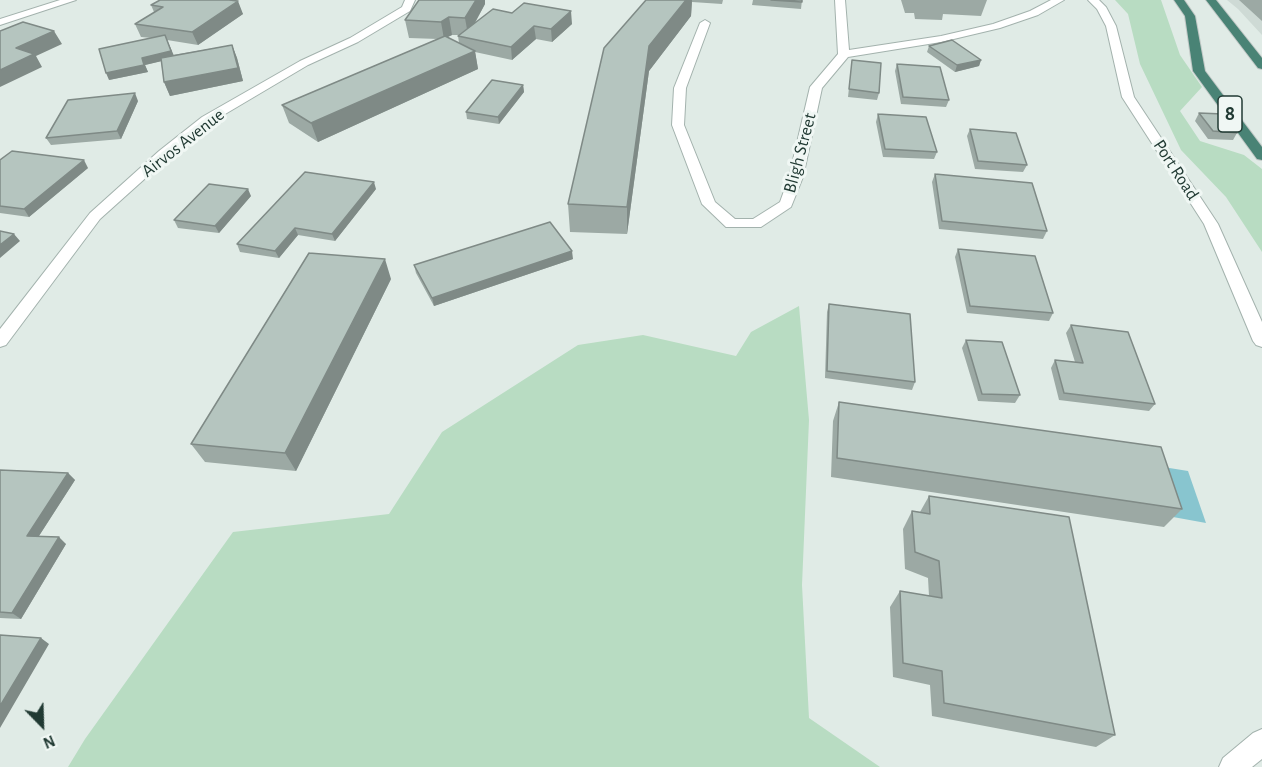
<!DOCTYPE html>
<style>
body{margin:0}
#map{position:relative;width:1262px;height:767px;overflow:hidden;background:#e0ebe6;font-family:"Alegreya Sans",sans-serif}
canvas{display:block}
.north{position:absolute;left:12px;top:695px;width:60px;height:60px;-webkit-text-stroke:4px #f0f7f4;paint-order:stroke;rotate:157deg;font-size:16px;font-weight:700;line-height:24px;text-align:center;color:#213a33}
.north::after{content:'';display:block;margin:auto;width:21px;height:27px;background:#213a33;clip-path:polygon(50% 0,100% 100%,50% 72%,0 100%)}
</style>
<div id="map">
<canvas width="1262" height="767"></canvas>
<div class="north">N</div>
</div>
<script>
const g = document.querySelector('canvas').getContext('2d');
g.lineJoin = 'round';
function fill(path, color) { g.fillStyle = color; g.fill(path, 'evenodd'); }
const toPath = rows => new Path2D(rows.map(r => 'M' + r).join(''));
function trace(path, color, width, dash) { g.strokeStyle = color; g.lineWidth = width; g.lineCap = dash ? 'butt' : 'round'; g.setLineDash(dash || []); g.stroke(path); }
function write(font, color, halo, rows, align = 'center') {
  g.font = font + ' "Alegreya Sans",sans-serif'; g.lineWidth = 6; g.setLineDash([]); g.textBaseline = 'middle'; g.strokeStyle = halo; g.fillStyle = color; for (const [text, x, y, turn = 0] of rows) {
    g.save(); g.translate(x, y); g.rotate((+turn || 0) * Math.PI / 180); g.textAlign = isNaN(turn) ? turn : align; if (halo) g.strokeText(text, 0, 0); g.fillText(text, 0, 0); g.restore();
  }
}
fill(toPath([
 [1227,0,1262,0,1262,35,1238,9]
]), '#cedad5');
fill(toPath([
 [1115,0,1161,0,1180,55,1202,87,1180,111,1200,141,1244,155,1262,169,1262,252,1226,197,1181,150,1140,64,1128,14],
 [799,306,809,420,802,585,809,718,880,767,68,767,85,739,233,532,389,514,442,432,578,345,643,335,736,356,751,332]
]), '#b8dcc2');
fill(toPath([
 [1157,466,1188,471,1206,523,1173,517]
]), '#88c5cf');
const minor = toPath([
 [60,0,76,0,0,25,0,19,60,0],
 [405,0,415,0,410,11,358,42,308,65,210,123,169,157,100,219,6,345,0,347,0,329,90,213,159,151,202,117,300,61,350,38,402,7,405,0],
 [835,0,845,0,849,50,941,36,993,24,1030,11,1051,0,1064,0,1038,15,1000,28,941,42,848,57,822,88,803,177,791,207,761,227,726,227,702,204,672,125,674,88,700,23,705,20,710,23,686,88,684,125,715,202,735,219,753,219,780,202,789,177,810,87,838,54,835,0],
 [1088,0,1099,0,1106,7,1116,26,1134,97,1218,224,1262,322,1262,347,1256,345,1253,341,1204,224,1122,97,1106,26,1097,9,1088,0],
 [1262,729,1262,759,1252,767,1219,767,1223,758,1253,733,1262,729]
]);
const trunk = toPath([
 [1174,0,1184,0,1195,16,1205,71,1262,147,1262,160,1257,159,1193,71,1185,16,1174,0],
 [1206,0,1216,0,1262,58,1262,69,1258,68,1206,0]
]);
trace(minor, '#a3b2ad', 2);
trace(trunk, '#c1c8c6', 2);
fill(minor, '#fff');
fill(trunk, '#498375');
fill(toPath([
 [160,0,234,0,233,1,243,14,198,45,167,40,173,55,232,45,237,58,243,81,170,96,164,82,161,61,145,65,148,72,109,80,152,38,141,37,135,24,154,12,151,5],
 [646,0,723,0,722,4,692,2,691,16,649,71,627,234,570,232,568,204],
 [753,0,802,0,801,9,752,5],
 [901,0,987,0,981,16,943,14,942,20,915,19,914,13,905,13],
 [1239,0,1262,0,1262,21],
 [485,4,475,23,572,24,552,42,536,39,512,60,475,52,478,69,318,142,289,123,282,105,438,39,409,38,405,20],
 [452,35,460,35,458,36,459,43,447,37],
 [929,46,981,60,979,66,955,72,927,52],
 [852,60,879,93,877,100,848,97],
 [897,64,949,100,946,107,901,104,895,71],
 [523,85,524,92,499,124,467,119,466,112],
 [138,101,121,139,51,145,46,138],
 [1199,113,1237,133,1233,140,1208,139,1195,121],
 [878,114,937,152,934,159,883,157,876,122],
 [970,129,1027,165,1023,172,975,169,967,136],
 [0,160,88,168,29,217,0,213],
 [935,174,1047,231,1043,239,939,229,932,182],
 [376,189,335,241,298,235,279,258,240,252,237,244],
 [251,196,219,233,178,228,174,220],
 [958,249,1053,313,1049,321,967,313,955,257],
 [573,259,434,306,416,273,414,265],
 [391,279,296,471,205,462,191,444],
 [829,304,915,382,912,390,825,378,827,312],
 [1071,325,1155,404,1149,411,1059,400,1051,368,1055,360,1075,362,1066,333],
 [966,340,1020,395,1015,403,978,401,962,348],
 [839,402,1182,509,1164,527,831,477,833,421],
 [0,470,68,473,75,480,39,536,66,544,21,619,0,618],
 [929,496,1115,735,1096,747,932,716,930,685,893,677,890,607,900,591,929,596,928,578,905,569,903,529,912,511,920,512]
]), '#9ca9a4');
fill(toPath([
 [476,0,485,0,485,4,468,35,465,18],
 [686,0,692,0,691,16,649,71,627,234,627,207,649,46],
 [238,1,243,14,198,45,192,32],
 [571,11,572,24,552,42,551,29],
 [449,17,452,35,444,39,441,22],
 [534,26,536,39,512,60,511,47],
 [54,31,62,44,36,56,42,67,0,87,0,70,16,48],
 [165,35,175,58,145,65,148,72,109,80,106,73,142,58],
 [232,45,237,58,243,81,170,96,164,82],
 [475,51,478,69,318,142,311,123],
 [981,60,979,66,955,72,957,65],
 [523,85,524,92,499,124,498,117],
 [135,93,138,101,121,139,117,131],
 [84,160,88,168,29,217,24,209],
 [374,182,376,189,335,241,332,234],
 [248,189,251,196,219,233,215,226],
 [295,228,298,235,279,258,275,251],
 [14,234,20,241,0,258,0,245],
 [572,251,573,259,434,306,432,298],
 [385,259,391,279,296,471,285,453],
 [68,473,75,480,35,542,27,536],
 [59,537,66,544,21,619,12,613],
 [41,638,49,644,0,728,0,706]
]), '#7f8a86');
const building = toPath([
 [160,0,229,0,238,1,192,32,135,24,163,7,151,5,160,0],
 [419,0,476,0,465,18,449,17,441,22,405,20,419,0],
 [646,0,686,0,649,46,627,207,568,204,604,48,646,0],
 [771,0,802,0,802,2,771,0],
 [524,3,571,11,551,29,534,26,511,47,458,36,493,9,512,13,524,3],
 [23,22,54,31,16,48,34,54,0,70,0,31,23,22],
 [165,35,171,51,142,58,144,65,106,73,99,49,165,35],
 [445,36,475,51,311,123,282,105,445,36],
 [952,40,981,60,957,65,929,46,952,40],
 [232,45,238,68,164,82,161,58,232,45],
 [852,60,881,63,879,93,849,89,852,60],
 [897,64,940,67,949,100,903,97,897,64],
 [492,80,523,85,498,117,466,112,492,80],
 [135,93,117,131,46,138,68,100,135,93],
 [1199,113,1223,114,1237,133,1213,131,1199,113],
 [878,114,926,117,937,152,885,149,878,114],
 [970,129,1016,133,1027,165,978,161,970,129],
 [12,151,84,160,24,209,0,206,0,160,12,151],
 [305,172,374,182,332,234,295,228,275,251,237,244,305,172],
 [935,174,1032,183,1047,231,942,221,935,174],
 [209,184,248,189,215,226,174,220,209,184],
 [550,222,572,251,432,298,414,265,550,222],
 [0,231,14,234,0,245,0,231],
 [958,249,1035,256,1053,313,970,306,958,249],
 [309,253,385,259,285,453,191,444,309,253],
 [829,304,910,314,915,382,827,371,829,304],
 [1071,325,1128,332,1155,404,1064,393,1055,360,1083,363,1071,325],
 [966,340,1002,342,1020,395,982,394,966,340],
 [839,402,1161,447,1182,509,837,458,839,402],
 [0,470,68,473,27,536,59,537,12,613,0,612,0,470],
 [929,496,1069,517,1115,735,944,703,942,671,903,663,900,591,942,598,939,561,915,552,912,511,930,514,929,496],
 [0,635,41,638,0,706,0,635]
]);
fill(building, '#b5c5bf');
trace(building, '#7f8a86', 1.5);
write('18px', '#213a33', '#f0f7f4', [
 ["Airvos Avenue",183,143,-38],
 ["Bligh Street",800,153,-75],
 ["Port Road",1176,170,57]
]);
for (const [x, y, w] of [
 [1230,114,24]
]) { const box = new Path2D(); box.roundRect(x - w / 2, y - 18, w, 36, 4.5); g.fillStyle = '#f0f7f4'; g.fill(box); trace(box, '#213a33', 1.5); }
write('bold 21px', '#213a33', null, [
 ["8",1230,114]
]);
</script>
